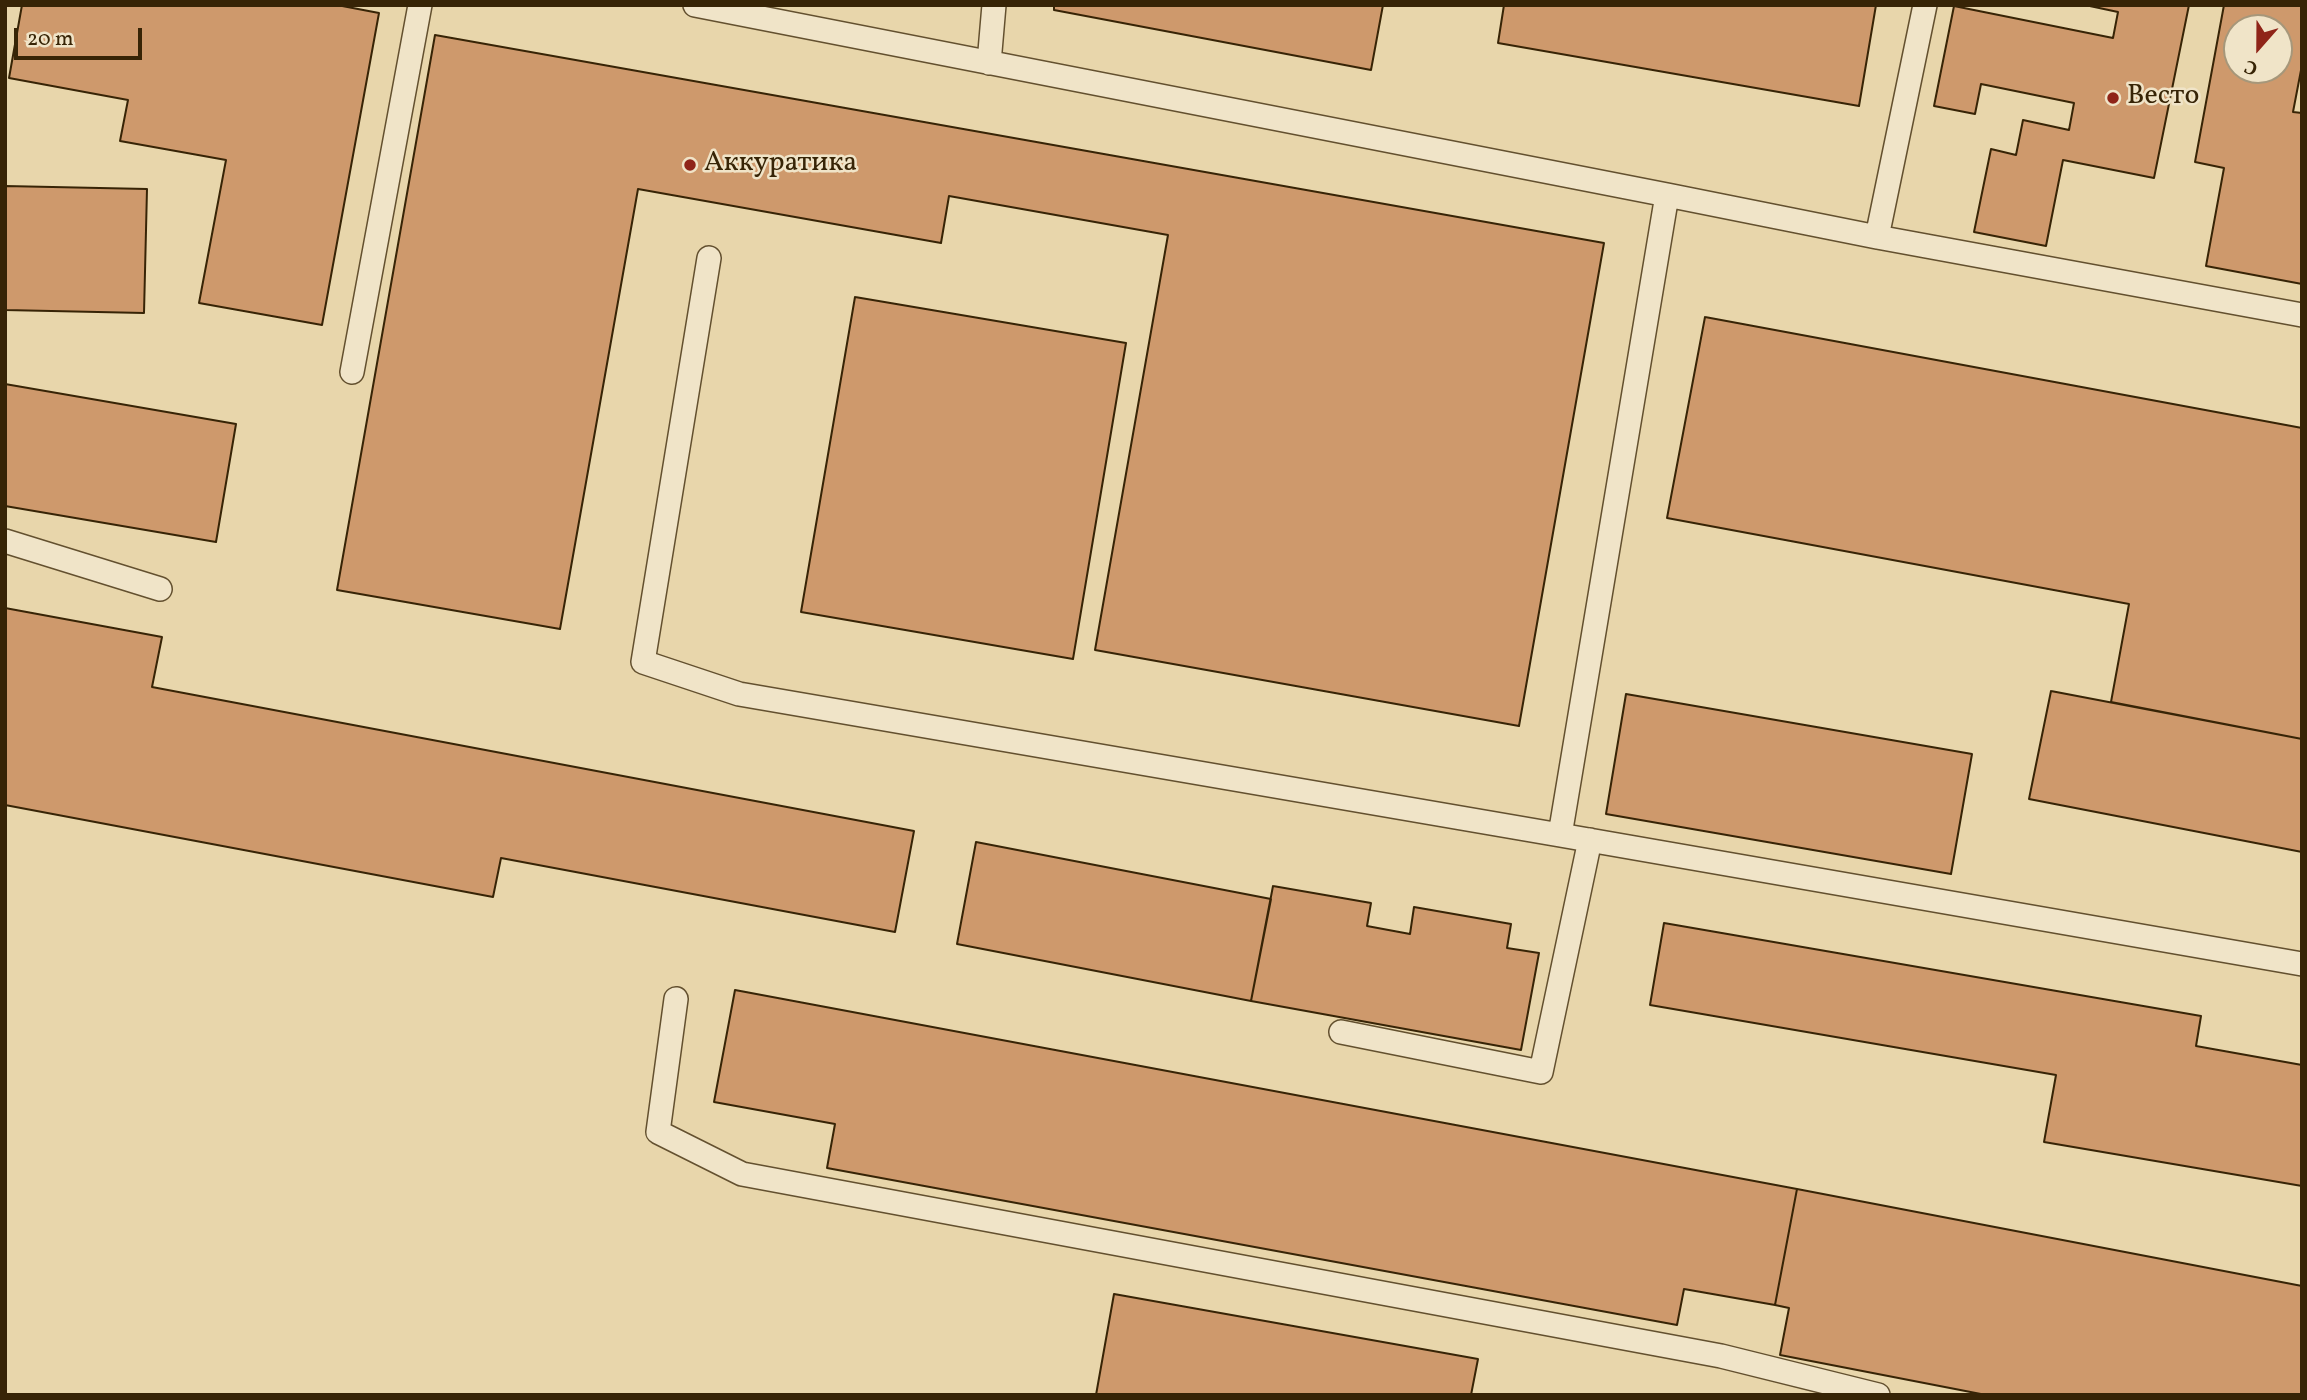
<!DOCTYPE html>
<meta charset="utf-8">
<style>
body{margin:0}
#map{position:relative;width:2307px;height:1400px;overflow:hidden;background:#e8d6ab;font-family:Vollkorn,serif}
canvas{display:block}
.frame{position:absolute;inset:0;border:7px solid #372406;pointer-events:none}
.north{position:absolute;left:2223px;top:14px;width:70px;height:70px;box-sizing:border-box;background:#f0e4c8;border:2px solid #a6977a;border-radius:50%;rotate:201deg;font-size:19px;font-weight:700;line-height:28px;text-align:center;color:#372406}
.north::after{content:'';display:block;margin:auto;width:24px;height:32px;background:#8f2418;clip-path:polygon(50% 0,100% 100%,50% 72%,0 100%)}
.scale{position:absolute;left:14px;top:28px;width:128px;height:32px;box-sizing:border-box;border:4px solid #372406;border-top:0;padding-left:9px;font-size:21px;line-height:24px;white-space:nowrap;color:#372406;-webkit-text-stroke:5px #f0e4c8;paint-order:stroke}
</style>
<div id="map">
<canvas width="2307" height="1400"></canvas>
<div class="frame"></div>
<div class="north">С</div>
<div class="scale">20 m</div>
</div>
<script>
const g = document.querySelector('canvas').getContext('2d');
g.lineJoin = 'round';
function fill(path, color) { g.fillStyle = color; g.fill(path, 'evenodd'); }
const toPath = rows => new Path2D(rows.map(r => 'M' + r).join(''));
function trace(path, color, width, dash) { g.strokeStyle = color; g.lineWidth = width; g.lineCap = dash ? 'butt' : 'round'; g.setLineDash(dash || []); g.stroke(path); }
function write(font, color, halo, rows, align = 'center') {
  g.font = font + ' Vollkorn,serif'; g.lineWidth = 5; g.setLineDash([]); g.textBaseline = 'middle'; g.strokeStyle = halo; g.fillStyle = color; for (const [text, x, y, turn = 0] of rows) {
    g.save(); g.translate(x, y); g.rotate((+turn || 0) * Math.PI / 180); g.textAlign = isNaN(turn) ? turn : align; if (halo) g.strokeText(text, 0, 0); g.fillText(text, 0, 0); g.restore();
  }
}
const building = toPath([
 [22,5,337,5,379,13,322,325,199,303,226,160,120,141,128,100,9,78,22,5],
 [1054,5,1383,5,1371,70,1054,10,1054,5],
 [1504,5,1876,5,1859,106,1498,43,1504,5],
 [2085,5,2189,5,2154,178,2063,160,2046,246,1974,232,1991,149,2016,155,2023,120,2069,130,2074,103,1981,84,1975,114,1934,106,1954,6,2113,38,2118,12,2085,5],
 [2224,5,2302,5,2302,65,2293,112,2302,113,2302,284,2206,266,2224,168,2195,162,2224,5],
 [2237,28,2279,28,2279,70,2237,70,2237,28],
 [435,35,1604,243,1519,726,1095,650,1168,235,949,196,941,243,638,189,560,629,337,590,435,35],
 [5,186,147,189,144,313,5,310,5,186],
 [855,297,1126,343,1073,659,801,612,855,297],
 [1705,317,2302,428,2302,739,2111,702,2129,604,1667,518,1705,317],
 [5,384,236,424,216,542,5,506,5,384],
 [5,608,162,637,152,687,914,831,895,932,501,858,493,897,5,805,5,608],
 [2051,691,2302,739,2302,852,2029,799,2051,691],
 [1626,694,1972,754,1951,874,1606,814,1626,694],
 [976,842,1271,899,1251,1001,957,944,976,842],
 [1273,886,1371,903,1367,926,1410,934,1414,907,1511,924,1507,948,1539,953,1521,1050,1251,1001,1273,886],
 [1664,923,2201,1016,2196,1046,2302,1065,2302,1186,2044,1142,2056,1075,1650,1005,1664,923],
 [735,990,1797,1189,1775,1305,1684,1289,1677,1325,827,1168,835,1124,714,1102,735,990],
 [1797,1189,2302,1286,2302,1395,1986,1395,1780,1355,1789,1308,1775,1305,1797,1189],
 [1114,1294,1478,1359,1471,1395,1096,1395,1114,1294]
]);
fill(building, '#ce996c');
trace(building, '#372406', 2);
const lane = toPath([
 [695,5,1667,195],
 [989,63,994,5],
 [1877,237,2302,315],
 [709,258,643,662,739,694,1560,835,1667,195,1877,237,1925,5],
 [352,372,420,5],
 [5,541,160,589],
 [1560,835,2302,964],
 [676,999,658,1132,742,1174,1721,1356,1878,1395],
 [1341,1032,1541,1072,1590,840]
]);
trace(lane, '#63502f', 26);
trace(lane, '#f0e4c8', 23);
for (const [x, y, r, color] of [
 [2113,98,7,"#8f2418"],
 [690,165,7,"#8f2418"]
]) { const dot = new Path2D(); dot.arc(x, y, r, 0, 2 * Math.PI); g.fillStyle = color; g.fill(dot); trace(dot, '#f0e4c8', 2.5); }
write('28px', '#372406', '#f0e4c8', [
 ["Весто",2127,98],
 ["Аккуратика",704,165]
], 'left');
</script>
